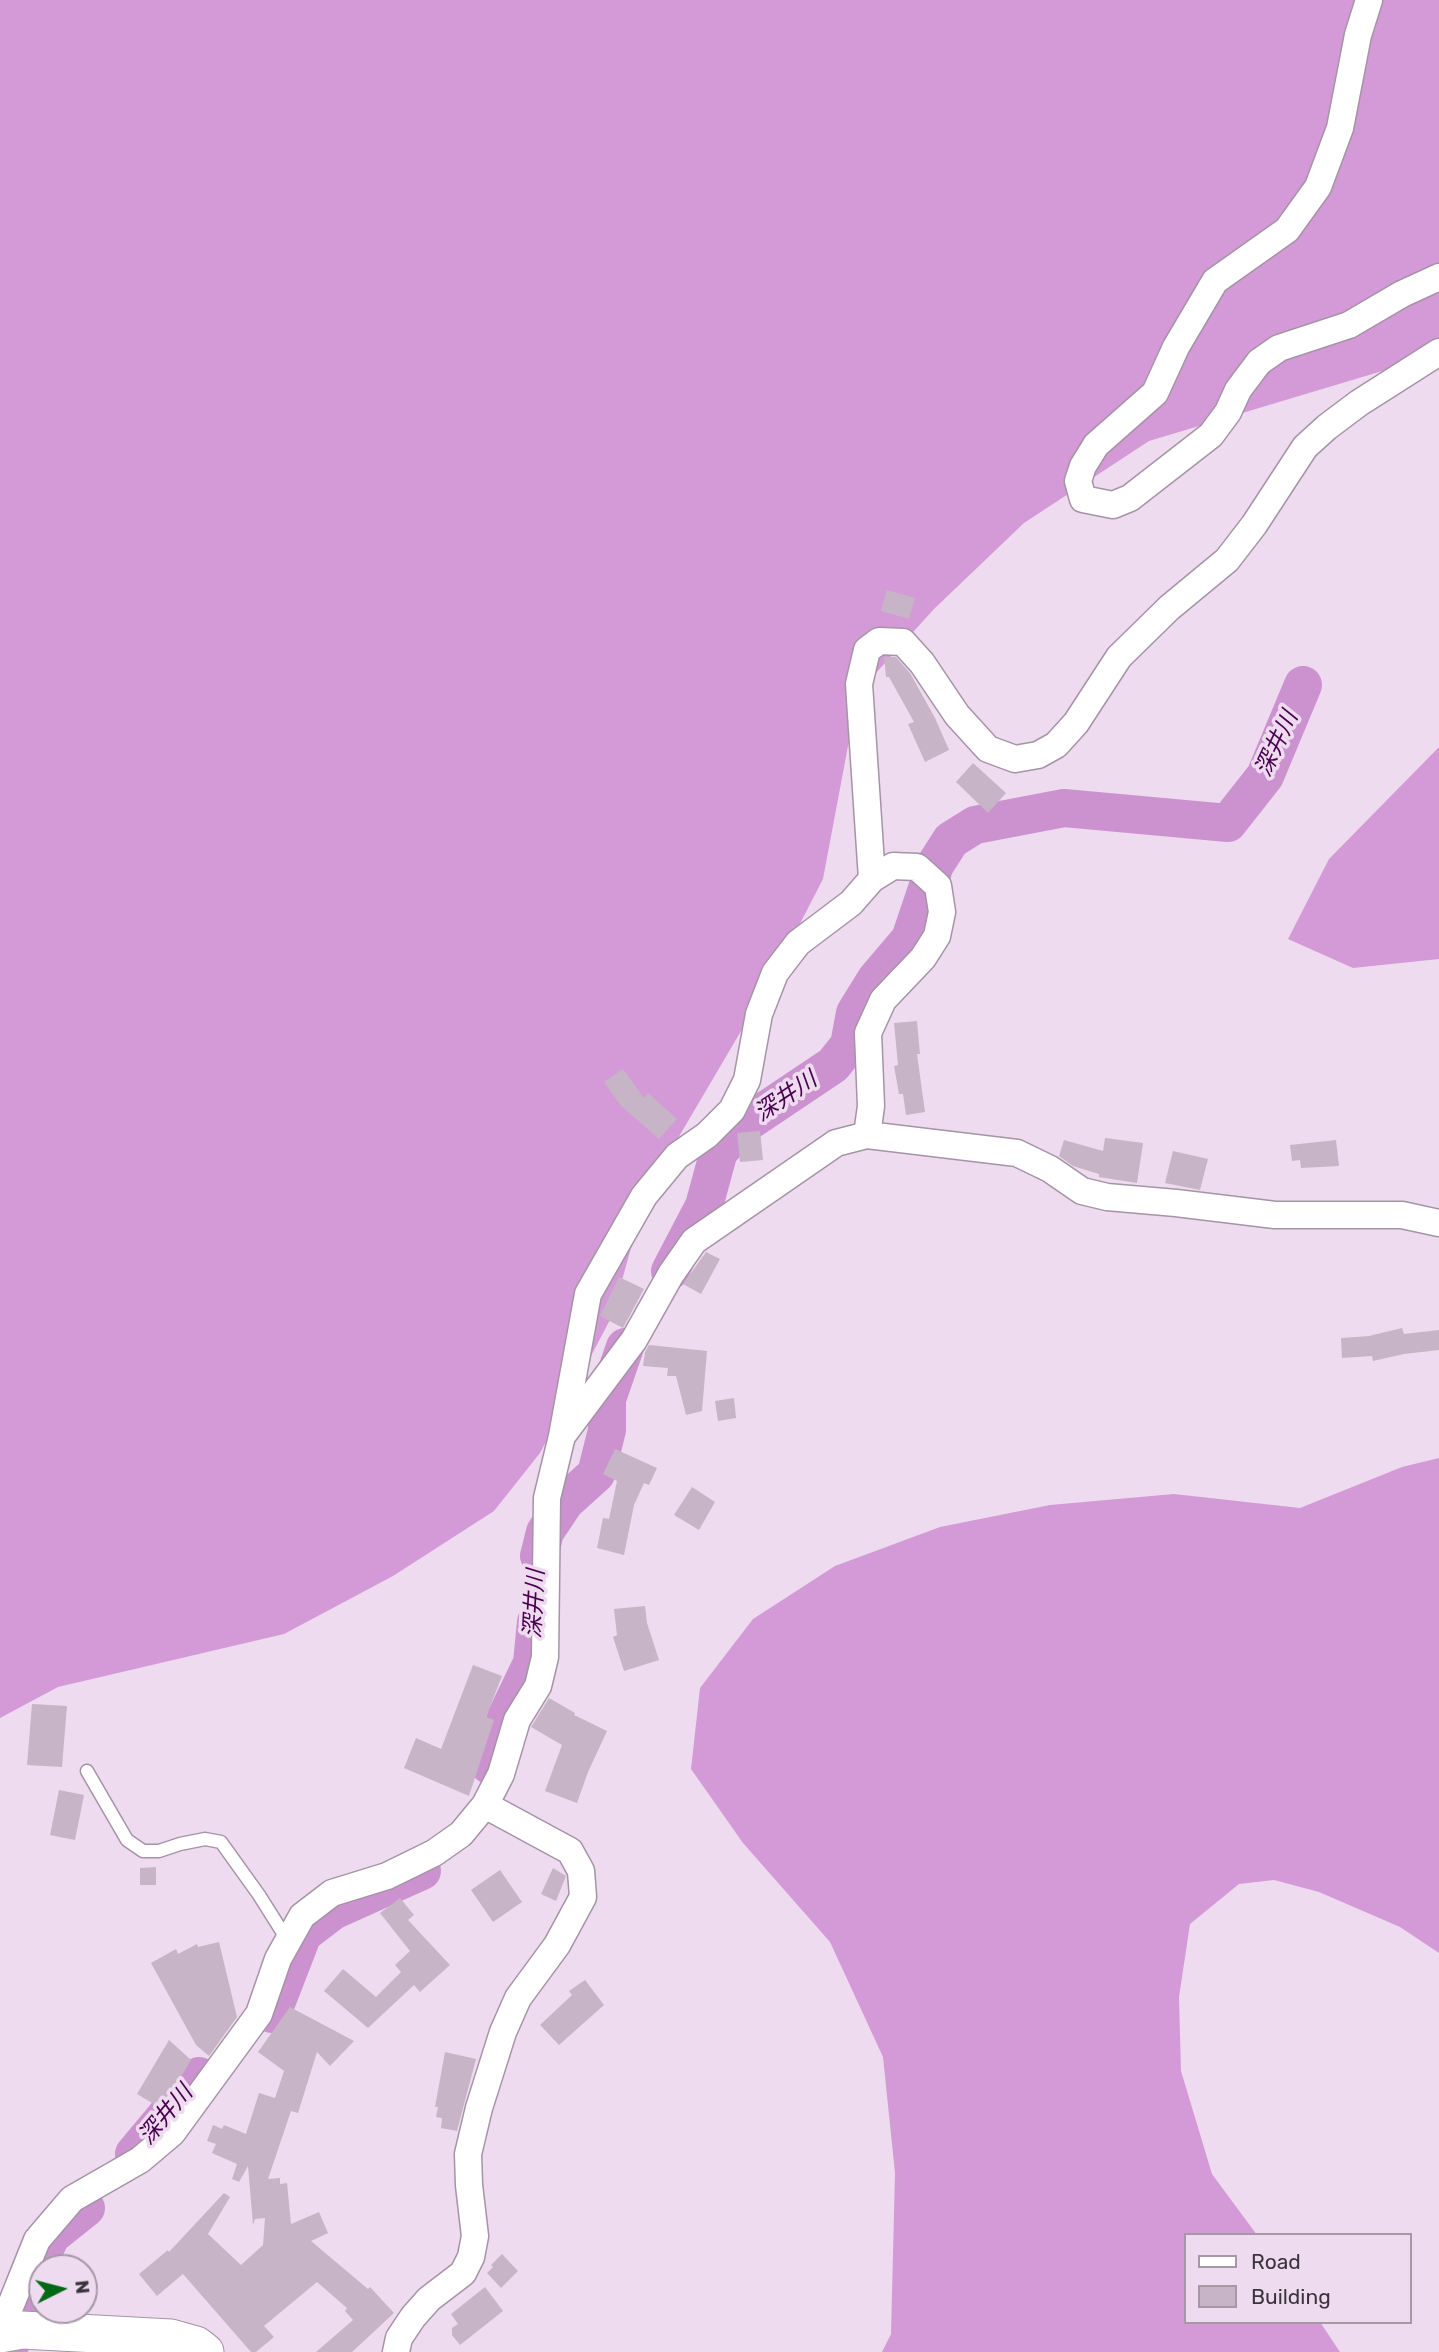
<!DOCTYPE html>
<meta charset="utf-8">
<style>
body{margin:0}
#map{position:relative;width:1439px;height:2352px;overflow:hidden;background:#eedbef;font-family:Rubik,sans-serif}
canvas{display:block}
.legend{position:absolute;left:1184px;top:2233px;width:228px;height:91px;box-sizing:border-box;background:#eedbef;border:2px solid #a698a7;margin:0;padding:9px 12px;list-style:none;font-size:21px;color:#3b343c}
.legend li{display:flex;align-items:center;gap:14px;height:35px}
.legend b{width:35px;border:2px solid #a698a7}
.north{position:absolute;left:28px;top:2254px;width:70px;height:70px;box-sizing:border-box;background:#eedbef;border:2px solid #a698a7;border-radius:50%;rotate:84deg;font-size:19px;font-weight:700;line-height:28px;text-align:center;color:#3b343c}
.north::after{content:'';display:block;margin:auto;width:24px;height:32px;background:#006916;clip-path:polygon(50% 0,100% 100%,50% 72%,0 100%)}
</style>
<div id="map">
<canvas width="1439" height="2352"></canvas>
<ul class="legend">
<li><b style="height:9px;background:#fff"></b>Road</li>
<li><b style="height:19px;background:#c7b4c7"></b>Building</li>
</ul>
<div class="north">N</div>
</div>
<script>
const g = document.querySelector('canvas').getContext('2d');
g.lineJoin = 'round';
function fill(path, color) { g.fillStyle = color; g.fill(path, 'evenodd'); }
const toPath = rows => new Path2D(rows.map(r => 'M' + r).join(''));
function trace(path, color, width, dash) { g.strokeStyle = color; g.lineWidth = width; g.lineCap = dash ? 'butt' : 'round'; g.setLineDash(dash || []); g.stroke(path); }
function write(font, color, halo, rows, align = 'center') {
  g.font = font + ' Rubik,"Noto Sans JP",sans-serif'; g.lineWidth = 7; g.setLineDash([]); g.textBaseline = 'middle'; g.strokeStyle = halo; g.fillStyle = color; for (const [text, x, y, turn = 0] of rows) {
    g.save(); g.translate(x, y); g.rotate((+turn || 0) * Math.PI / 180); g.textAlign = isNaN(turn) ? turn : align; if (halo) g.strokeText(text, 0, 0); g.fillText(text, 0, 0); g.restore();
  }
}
fill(toPath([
 [0,0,1439,0,1439,354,1149,441,1024,523,934,609,866,684,848,746,823,879,771,980,647,1191,612,1316,540,1453,494,1511,393,1576,284,1634,58,1687,0,1718],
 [1439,747,1439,959,1353,968,1288,939,1329,859],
 [1439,1458,1439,1953,1400,1927,1319,1892,1274,1880,1239,1884,1190,1924,1179,1997,1181,2071,1212,2174,1257,2235,1185,2235,1185,2322,1320,2322,1340,2352,882,2352,891,2334,895,2173,883,2057,830,1942,743,1843,691,1769,700,1688,753,1619,835,1566,940,1527,1050,1505,1174,1494,1300,1508,1402,1467]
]), '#d49ad7');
trace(toPath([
 [670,1271,704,1206,719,1151,748,1122,833,1065,849,1045,855,1013,876,979,910,939,935,865,951,840,975,825,1064,808,1228,823,1265,776,1303,685],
 [539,1556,545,1532,565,1502,596,1474,607,1430,607,1399,625,1347],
 [489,1765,507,1715,532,1663,536,1622],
 [272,2014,303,1934,333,1911,422,1871],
 [134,2154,199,2076],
 [8,2352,33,2274,51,2236,86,2208]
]), '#cb92cf', 38);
fill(toPath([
 [887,590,915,598,909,619,881,611],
 [884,657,896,657,910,673,935,718,949,750,925,762,908,724,914,722,889,677,886,677],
 [973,763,1006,793,988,813,956,782],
 [917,1021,920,1054,917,1054,925,1112,906,1115,903,1094,899,1094,894,1066,898,1065,894,1023],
 [623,1069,644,1098,648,1093,677,1119,659,1139,621,1106,604,1082],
 [760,1131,763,1160,740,1162,737,1133],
 [1105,1138,1143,1143,1137,1183,1099,1177,1099,1174,1073,1166,1059,1156,1064,1140,1103,1151],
 [1336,1140,1339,1166,1301,1168,1300,1160,1292,1161,1290,1145],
 [1173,1151,1208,1159,1200,1190,1165,1183],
 [706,1252,720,1259,701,1294,683,1284],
 [619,1277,644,1289,623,1328,600,1316],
 [1402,1328,1404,1334,1439,1330,1439,1350,1404,1354,1373,1361,1372,1356,1342,1358,1341,1338,1369,1336],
 [649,1345,707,1351,702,1411,686,1415,676,1376,667,1376,668,1368,643,1366,645,1352],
 [734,1398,736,1418,718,1421,715,1401],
 [615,1449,657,1468,649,1485,644,1483,634,1505,624,1555,597,1548,603,1518,609,1519,617,1481,603,1474],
 [692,1487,715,1502,699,1530,674,1515],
 [645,1606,647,1623,659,1660,624,1671,613,1637,617,1635,614,1609],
 [473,1665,502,1676,486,1717,494,1720,469,1796,404,1768,416,1738,441,1749],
 [549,1698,575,1713,574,1715,607,1731,588,1772,577,1803,545,1791,562,1745,531,1727],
 [32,1704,67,1706,62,1767,27,1765],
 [59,1790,84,1795,75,1840,50,1835],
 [156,1867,156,1885,140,1885,140,1868],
 [553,1868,566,1876,556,1901,541,1894],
 [500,1870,522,1902,493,1922,471,1890],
 [400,1898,414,1915,408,1920,450,1965,420,1992,414,1985,368,2028,324,1991,343,1969,376,1997,401,1972,395,1965,410,1951,380,1913],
 [219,1942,237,2017,209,2056,196,2045,151,1963,176,1949,178,1954,197,1944,198,1947],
 [585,1980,604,2005,559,2045,540,2025,572,1995,569,1991],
 [290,2007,354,2041,330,2066,317,2052,298,2113,291,2111,268,2179,280,2178,280,2184,287,2183,291,2224,319,2212,328,2233,311,2241,368,2289,370,2287,394,2313,352,2352,316,2352,353,2320,345,2311,347,2308,317,2282,264,2326,274,2337,256,2352,251,2352,183,2274,157,2296,139,2274,168,2250,169,2252,224,2193,230,2197,208,2234,241,2265,263,2245,265,2218,255,2219,253,2225,248,2166,239,2182,232,2179,237,2164,212,2153,216,2144,207,2141,213,2125,222,2129,224,2125,246,2134,259,2093,275,2098,284,2071,258,2052],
 [169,2040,191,2060,162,2109,137,2094],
 [445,2052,476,2059,457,2131,441,2128,442,2118,436,2117,438,2107,435,2107],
 [502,2254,518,2271,501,2288,487,2273,493,2267,491,2265],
 [485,2287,503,2311,460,2345,452,2335,452,2328,458,2324,451,2314]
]), '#c7b4c7');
const lane = toPath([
 [87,1771,127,1840,143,1851,159,1851,180,1844,205,1839,221,1842,259,1895,288,1941]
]);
const street = toPath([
 [1369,0,1358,35,1340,128,1318,187,1287,230,1215,281,1176,347,1155,393,1096,445,1083,466,1078,481,1083,499,1113,505,1130,498,1211,435,1228,412,1238,390,1259,362,1279,348,1349,325,1402,294,1439,277],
 [872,879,859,684,867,650,879,641,903,642,922,663,957,715,988,749,1015,759,1038,755,1056,745,1076,723,1119,657,1169,608,1227,560,1254,525,1305,447,1327,427,1359,403,1439,352],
 [565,1432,634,1340,671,1274,694,1241,836,1143,867,1135],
 [0,2332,37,2240,72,2199,140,2160,172,2133,259,2014,278,1959,302,1916,332,1893,387,1876,434,1853,461,1834,485,1805,501,1774,517,1720,538,1686,545,1657,547,1498,562,1436,588,1294,644,1196,677,1156,707,1135,732,1110,747,1080,759,1014,775,973,798,943,851,903,872,879,893,866,917,867,938,886,942,912,937,936,923,958,883,1000,868,1033,871,1106,867,1135,1017,1153,1050,1169,1082,1191,1107,1197,1176,1203,1275,1215,1402,1215,1439,1223],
 [396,2352,399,2338,413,2317,429,2299,463,2273,471,2257,475,2236,469,2185,468,2154,479,2108,503,2032,518,1998,557,1945,583,1897,581,1871,570,1851,485,1805]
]);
const secondary = toPath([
 [0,2334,22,2330,171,2338,196,2345,205,2352]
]);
trace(lane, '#a593a6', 15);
trace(street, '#a593a6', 29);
trace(secondary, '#a593a6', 39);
trace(lane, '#fff', 12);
trace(street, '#fff', 26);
trace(secondary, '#fff', 37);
write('italic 23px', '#48004e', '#eedbef', [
 ["深井川",1277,744,-65],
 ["深井川",786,1097,-34],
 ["深井川",535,1604,-87],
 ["深井川",166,2115,-50]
]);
</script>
